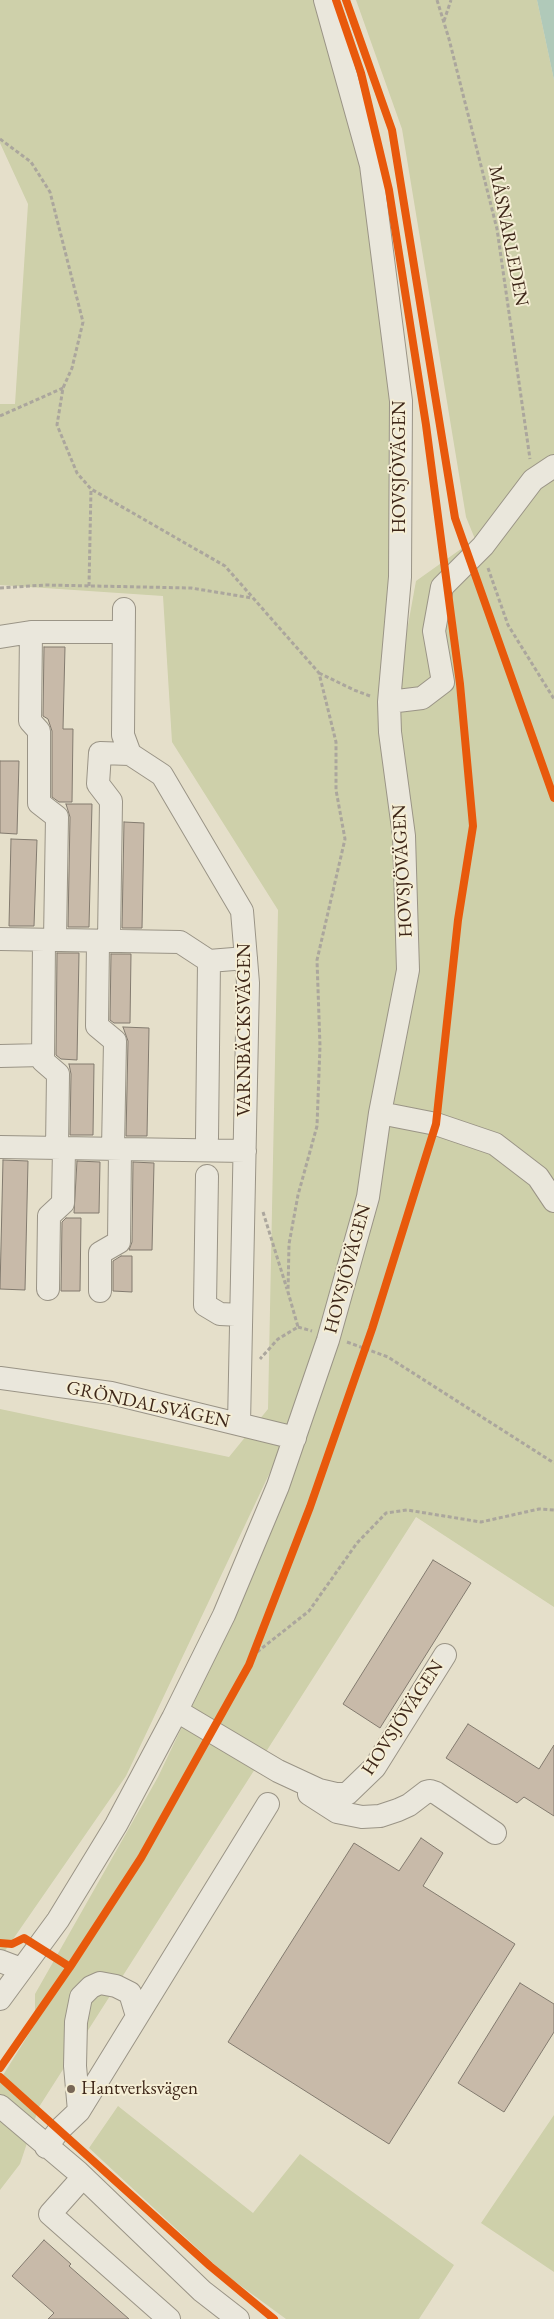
<!DOCTYPE html>
<meta charset="utf-8">
<style>
body{margin:0}
canvas{display:block;background:#e5dfca}
</style>
<canvas width="554" height="2319"></canvas>
<script>
const g = document.querySelector('canvas').getContext('2d');
g.lineJoin = 'round';
function fill(path, color) { g.fillStyle = color; g.fill(path, 'evenodd'); }
const toPath = rows => new Path2D(rows.map(r => 'M' + r).join(''));
function trace(path, color, width, dash) { g.strokeStyle = color; g.lineWidth = width; g.lineCap = dash ? 'butt' : 'round'; g.setLineDash(dash || []); g.stroke(path); }
function write(font, color, halo, rows, align = 'center') {
  g.font = font + ' "EB Garamond",serif'; g.lineWidth = 4; g.setLineDash([]); g.textBaseline = 'middle'; g.strokeStyle = halo; g.fillStyle = color; for (const [text, x, y, turn = 0] of rows) {
    g.save(); g.translate(x, y); g.rotate((+turn || 0) * Math.PI / 180); g.textAlign = isNaN(turn) ? turn : align; if (halo) g.strokeText(text, 0, 0); g.fillText(text, 0, 0); g.restore();
  }
}
fill(toPath([
 [0,0,325,0,371,165,396,400,402,979,358,1196,319,1340,273,1466,126,1776,0,1958,0,1409,229,1457,268,1409,278,910,172,742,163,596,0,585,0,404,15,404,28,204,0,143],
 [356,0,537,0,554,80,554,1607,416,1517,39,2107,20,2164,0,2190,0,2080,35,2024,35,1994,158,1777,232,1622,292,1474,411,985,394,702,416,581,475,539,466,517,402,129],
 [118,2106,253,2213,300,2154,454,2265,419,2319,286,2319,226,2275,89,2148],
 [554,2115,554,2272,481,2223]
]), '#ced0aa');
fill(toPath([
 [537,0,554,0,554,80]
]), '#b0c9b9');
const building = toPath([
 [44,647,65,647,63,729,73,729,72,802,59,802,52,797,52,731,48,719,43,716,44,647],
 [0,761,19,761,17,834,0,833,0,761],
 [66,804,92,804,89,927,68,927,70,817,66,804],
 [124,822,144,823,142,928,122,928,124,822],
 [11,839,37,840,34,926,9,926,11,839],
 [57,953,79,953,77,1060,61,1059,56,1055,57,953],
 [111,954,131,954,130,1023,114,1023,110,1020,111,954],
 [123,1027,149,1028,147,1136,126,1136,128,1041,123,1027],
 [69,1064,94,1064,93,1135,70,1135,71,1074,69,1064],
 [3,1160,28,1161,25,1290,0,1289,3,1160],
 [77,1161,100,1162,99,1213,74,1213,77,1161],
 [133,1162,154,1163,152,1250,129,1250,132,1242,133,1162],
 [66,1218,81,1218,80,1291,61,1291,62,1222,66,1218],
 [121,1256,132,1256,132,1292,113,1291,113,1261,121,1256],
 [433,1560,471,1583,380,1728,343,1704,433,1560],
 [468,1724,539,1769,554,1745,554,1816,524,1797,517,1803,446,1758,468,1724],
 [421,1838,443,1853,423,1886,515,1944,389,2144,228,2042,354,1843,399,1871,421,1838],
 [520,1983,554,2004,554,2032,504,2112,458,2083,520,1983],
 [44,2240,71,2264,69,2266,129,2319,48,2319,54,2313,12,2276,44,2240]
]);
fill(building, '#c8baa9');
trace(building, '#837b6f', 1);
const minor = toPath([
 [124,609,123,735,130,754],
 [31,632,30,721,39,731,39,803,57,817,55,940],
 [0,637,31,632,123,632],
 [389,702,422,698,443,682,434,631,442,587,483,546,533,480,554,466],
 [130,754,162,775,242,911,248,983,239,1424],
 [0,939,180,942,209,961,246,958],
 [44,940,43,1061,58,1074,57,1148],
 [98,941,97,1026,115,1041,113,1149],
 [109,941,111,801,98,784,100,753,130,754],
 [0,1056,43,1055],
 [380,1113,436,1124,495,1144,538,1177,554,1201],
 [207,1138,209,961],
 [0,1147,245,1151],
 [207,1176,205,1305,220,1314,241,1315],
 [48,1289,49,1216,63,1203,64,1148],
 [100,1291,100,1253,119,1242,120,1149],
 [0,1378,111,1393,295,1438],
 [177,1711,278,1771,319,1790,336,1794,347,1794,375,1767,445,1655],
 [309,1794,337,1812,362,1817,380,1816,398,1810,409,1805,426,1792,430,1791,436,1793,495,1833],
 [0,1961,21,1969],
 [0,1999,58,1920,116,1825,173,1718,224,1615,278,1486,328,1340,368,1197,380,1113,408,970,404,836,390,732,389,702,400,577,401,401,371,165,325,0],
 [0,2106,78,2172,202,2291,238,2319],
 [79,2111,75,2066,76,2022,81,1997,91,1987,100,1983,116,1986,130,1993,137,2016],
 [46,2147,60,2129,79,2111,268,1804],
 [83,2177,50,2214,169,2319]
]);
trace(minor, '#9a9486', 24);
trace(toPath([
 [437,0,449,39,497,229,530,459],
 [444,21,451,0],
 [0,139,31,162,50,192,83,322,72,368,63,388,57,425,77,473,91,489,225,566,319,673,336,742,336,790,345,839,317,960,320,1046,317,1126,298,1195,289,1244,288,1292,298,1327,278,1339,260,1359],
 [0,416,63,388],
 [488,568,508,625,554,699],
 [89,586,91,489],
 [0,588,45,585,191,588,252,598],
 [319,673,354,690,370,696],
 [263,1212,287,1289],
 [298,1327,312,1331],
 [347,1342,388,1357,554,1463],
 [252,1656,309,1611,357,1543,386,1513,407,1510,481,1522,539,1509,554,1510]
]), '#aba69d', 3, [4, 2.5]);
trace(minor, '#eae7dc', 22);
trace(toPath([
 [346,0,392,130,455,518,554,798],
 [0,1943,12,1944,24,1938,70,1967],
 [0,2068,70,1967,141,1858,249,1665,310,1507,372,1329,436,1124,458,920,473,826,460,684,426,425,389,190,361,73,336,0],
 [0,2077,210,2266,274,2319]
]), '#e8590c', 8);
for (const [x, y, r, color] of [
 [71,2089,5,"#786757"]
]) { const dot = new Path2D(); dot.arc(x, y, r, 0, 2 * Math.PI); g.fillStyle = color; g.fill(dot); trace(dot, '#f5eed5', 2); }
write('19px', '#3e2719', '#f5eed5', [
 ["MÅSNARLEDEN",508,236,79],
 ["HOVSJÖVÄGEN",400,467,-90],
 ["HOVSJÖVÄGEN",403,871,-93],
 ["VARNBÄCKSVÄGEN",245,1030,-90],
 ["HOVSJÖVÄGEN",348,1269,-75],
 ["GRÖNDALSVÄGEN",148,1405,12],
 ["HOVSJÖVÄGEN",403,1718,-57]
]);
write('19px', '#3e2719', '#f5eed5', [
 ["Hantverksvägen",81,2089]
], 'left');
</script>
